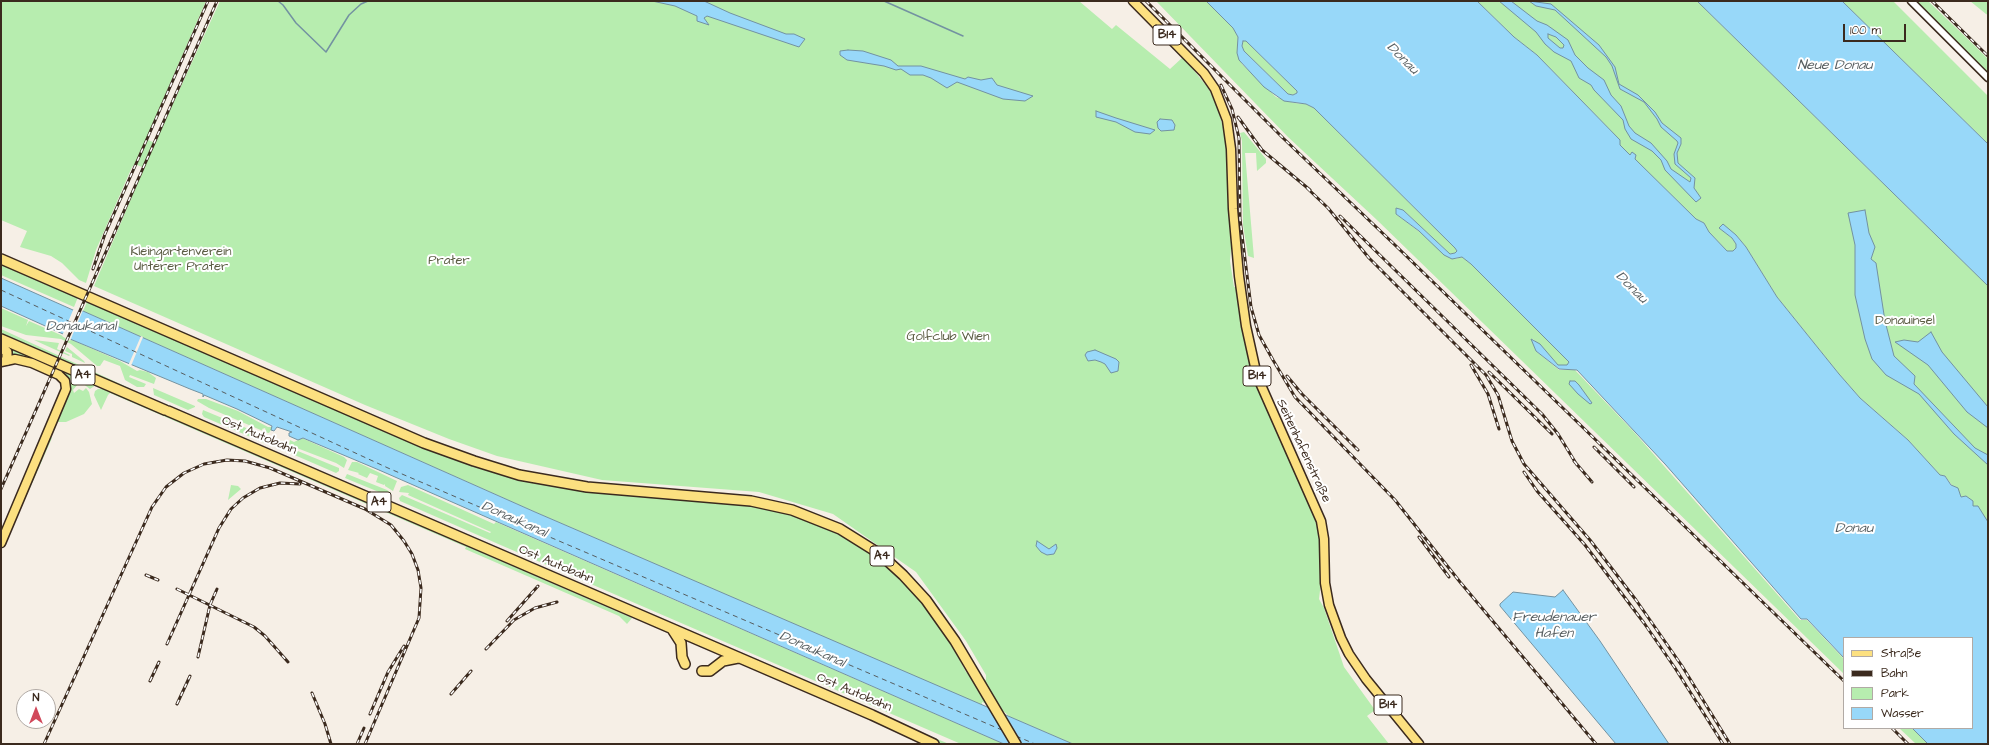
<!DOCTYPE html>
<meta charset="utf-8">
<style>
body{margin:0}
#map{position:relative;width:1989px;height:745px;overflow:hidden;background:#f6efe6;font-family:"Architects Daughter",sans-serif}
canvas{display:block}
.frame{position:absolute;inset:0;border:2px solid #3b2a1e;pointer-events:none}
.legend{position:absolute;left:1843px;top:637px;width:130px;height:92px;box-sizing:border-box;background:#fff;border:1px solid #b1aaa5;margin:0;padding:5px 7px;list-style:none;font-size:12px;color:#3b2a1e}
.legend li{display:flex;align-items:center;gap:8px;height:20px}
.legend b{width:20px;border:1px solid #b1aaa5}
.north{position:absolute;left:16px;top:689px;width:40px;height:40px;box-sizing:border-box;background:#fff;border:1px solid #b1aaa5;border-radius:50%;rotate:0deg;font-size:11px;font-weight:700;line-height:16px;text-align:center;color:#3b2a1e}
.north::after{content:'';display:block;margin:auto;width:14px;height:18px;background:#d1495b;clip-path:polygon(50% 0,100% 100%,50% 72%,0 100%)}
.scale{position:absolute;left:1843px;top:24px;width:63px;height:18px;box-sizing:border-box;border:2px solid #3b2a1e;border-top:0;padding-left:5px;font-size:12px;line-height:14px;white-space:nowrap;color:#3b2a1e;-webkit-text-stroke:3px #fff;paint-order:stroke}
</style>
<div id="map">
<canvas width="1989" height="745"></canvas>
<div class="frame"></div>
<ul class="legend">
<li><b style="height:5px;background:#fce080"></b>Straße</li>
<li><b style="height:5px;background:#3b2a1e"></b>Bahn</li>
<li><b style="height:11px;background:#b7edaf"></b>Park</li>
<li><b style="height:11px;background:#98d8f9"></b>Wasser</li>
</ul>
<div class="north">N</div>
<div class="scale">100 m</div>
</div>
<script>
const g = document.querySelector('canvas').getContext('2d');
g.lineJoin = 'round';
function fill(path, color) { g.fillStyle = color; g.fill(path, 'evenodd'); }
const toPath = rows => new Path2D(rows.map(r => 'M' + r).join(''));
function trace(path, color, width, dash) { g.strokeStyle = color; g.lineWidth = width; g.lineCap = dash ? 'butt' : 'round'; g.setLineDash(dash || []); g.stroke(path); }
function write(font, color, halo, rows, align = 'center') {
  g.font = font + ' "Architects Daughter",sans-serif'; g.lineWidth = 4; g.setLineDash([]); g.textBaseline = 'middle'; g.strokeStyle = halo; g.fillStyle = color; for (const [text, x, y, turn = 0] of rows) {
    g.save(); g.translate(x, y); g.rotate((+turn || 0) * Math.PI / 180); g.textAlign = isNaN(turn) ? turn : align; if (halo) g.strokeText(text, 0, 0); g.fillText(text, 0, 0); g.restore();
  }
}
fill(toPath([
 [1,1,206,1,146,139,155,143,220,1,1079,1,1112,29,1116,25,1170,69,1183,57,1209,89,1218,110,1225,134,1232,236,1230,261,1234,287,1236,287,1251,367,1255,381,1300,479,1303,492,1315,519,1320,539,1321,582,1319,599,1324,608,1344,667,1375,710,1367,716,1389,744,1073,744,1010,717,1002,710,982,702,982,705,944,689,535,512,83,311,87,302,98,305,421,446,462,462,505,475,544,484,608,494,714,501,763,507,806,518,847,537,865,548,897,575,920,599,950,642,966,672,986,680,986,675,966,641,916,572,833,514,759,492,602,480,497,456,449,439,365,405,94,286,144,168,135,164,132,167,96,250,86,283,79,280,62,263,51,256,20,247,27,231,1,220],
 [1156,1,1206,1,1233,27,1238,37,1237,53,1242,64,1276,97,1294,103,1306,104,1314,108,1455,248,1457,251,1455,253,1450,254,1403,210,1396,208,1396,214,1455,259,1462,257,1471,264,1569,362,1568,365,1558,365,1533,339,1536,351,1559,370,1575,370,1634,432,1800,620,1807,620,1844,659,1844,674,1377,220,1288,137],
 [1477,1,1697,1,1988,286,1988,522,1961,497,1945,476,1940,475,1908,440,1860,398,1839,374,1777,297,1746,247,1736,235,1719,228,1732,238,1736,244,1736,248,1733,251,1727,251,1709,232,1704,223,1696,219,1620,145,1620,140,1537,55,1514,37],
 [1842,1,1893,1,1988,96,1988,144],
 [1915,1,1928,1,1974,45,1988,59,1988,73],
 [1970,1,1988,1,1988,15,1986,14],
 [1243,41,1246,41,1297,91,1297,93,1293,95,1288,94,1244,51,1242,46],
 [1244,132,1266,159,1266,163,1257,171,1256,153,1245,153,1254,258,1248,256,1243,225,1242,141,1240,133],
 [1,263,78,297,74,307,1,275],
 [1,308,28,320,26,326,29,321,120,361,137,371,140,370,148,372,156,378,154,384,130,375,129,377,146,384,144,387,137,387,125,380,120,366,104,360,100,366,97,366,71,344,61,339,26,335,1,326],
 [1,329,153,399,643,612,1,335],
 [34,340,59,343,57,349,70,355,69,356],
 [1,343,96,385,90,389,82,383,69,379,61,372,31,359,13,356],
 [67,347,84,361,85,363,72,357,72,354,65,351],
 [75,382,78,384,73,390,74,393,79,389,83,391,86,388,89,392,92,404,84,414,66,422,58,422,56,421,70,390,70,383],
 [153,388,195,406,195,407,188,410,154,395],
 [98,389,105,389,632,618,627,624,619,616,465,549,466,547,110,393,108,395,101,410,94,395,95,391],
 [198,399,206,399,238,411,268,427,272,427,271,430,269,433,263,432,266,431,265,428,262,429,263,431,209,408,197,401],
 [203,410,263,435,272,440,267,444,204,417,202,414],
 [51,437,52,438,22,506,21,504],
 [302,438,344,457,347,460,344,468,336,463,289,445,290,440,294,442],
 [276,442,339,468,339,471,336,473,276,447],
 [352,462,357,462,397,481,393,491,385,486,385,484,384,485,376,482,378,476,370,473,367,478,358,474,359,473,348,470],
 [347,474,387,490,391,493,391,497,345,478],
 [231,485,238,486,241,489,228,500],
 [408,485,494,524,496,522,1004,744,961,744,496,543,400,501,399,498,402,495,490,533,491,532,408,495,409,493,399,492,401,487],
 [883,716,949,744,940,744],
 [1899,728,1912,728,1928,744,1916,744]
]), '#b7edaf');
const water = toPath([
 [652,1,704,1,730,13,786,34,794,34,805,39,799,47,707,16,704,18,709,25,697,21,697,16,675,6,652,1],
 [1206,1,1477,1,1514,37,1537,55,1620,140,1620,145,1630,155,1632,152,1636,155,1635,159,1696,219,1704,223,1709,232,1727,251,1733,251,1736,248,1736,244,1732,238,1719,228,1723,224,1736,235,1746,247,1777,297,1839,374,1860,398,1908,440,1940,475,1945,476,1951,485,1958,488,1961,497,1966,496,1973,501,1973,506,1978,506,1988,522,1988,744,1928,744,1912,728,1972,728,1972,638,1844,638,1844,658,1807,619,1801,619,1665,464,1577,370,1559,369,1536,351,1531,339,1540,344,1558,365,1567,365,1569,362,1471,264,1462,257,1452,259,1444,255,1419,231,1396,214,1396,208,1403,210,1450,254,1455,253,1457,251,1455,248,1314,108,1306,104,1284,101,1264,87,1239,60,1237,53,1238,37,1233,28,1206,1],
 [1243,41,1246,41,1297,91,1297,93,1293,95,1288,94,1244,51,1242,46,1243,41],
 [1499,1,1511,1,1537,21,1547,25,1568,40,1575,55,1588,68,1604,80,1611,95,1621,106,1629,126,1635,133,1651,143,1667,161,1671,169,1690,182,1691,178,1675,164,1674,154,1678,143,1677,141,1661,127,1657,119,1644,102,1620,89,1612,66,1606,57,1555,10,1536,6,1529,1,1551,4,1599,45,1615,67,1619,84,1638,95,1655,112,1662,123,1681,138,1681,144,1677,153,1678,163,1695,178,1694,188,1701,198,1696,202,1665,170,1661,160,1652,151,1631,139,1625,129,1623,120,1594,90,1591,85,1579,78,1571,61,1554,52,1545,44,1536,32,1499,1],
 [1548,34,1556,37,1564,45,1563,48,1560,48,1548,38,1548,34],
 [1697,1,1842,1,1988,144,1988,286,1697,1],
 [848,50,863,51,891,60,898,66,921,66,965,79,968,77,981,80,992,78,997,85,1033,96,1025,101,1003,99,957,82,947,88,931,78,923,75,910,75,901,69,896,70,884,66,847,60,840,55,840,51,848,50],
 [1096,111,1116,118,1155,130,1150,134,1135,132,1116,122,1096,117,1096,111],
 [1160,119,1172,120,1175,125,1174,130,1161,131,1158,128,1157,122,1160,119],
 [1865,210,1869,233,1875,247,1871,259,1876,263,1885,321,1894,356,1915,376,1914,384,1975,448,1988,455,1988,465,1954,434,1919,394,1886,375,1872,359,1865,339,1855,295,1855,245,1848,213,1865,210],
 [1,278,73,310,83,311,535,512,1073,744,1004,744,379,470,303,438,298,440,289,436,289,433,292,432,277,427,274,431,271,430,272,426,237,409,204,395,203,397,203,394,190,389,70,339,63,334,1,306,1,278],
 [1931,332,1942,352,1988,407,1988,428,1967,412,1928,365,1895,342,1904,340,1918,342,1931,332],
 [1095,350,1116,359,1119,362,1118,371,1111,373,1105,364,1101,362,1095,360,1088,361,1085,355,1087,352,1095,350],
 [1570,381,1575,381,1579,385,1592,403,1590,404,1578,394,1569,384,1570,381],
 [1037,541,1049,549,1056,544,1057,548,1054,554,1047,555,1041,552,1036,546,1037,541],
 [1563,590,1600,641,1669,744,1616,744,1500,606,1500,604,1513,592,1555,597,1563,590]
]);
fill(water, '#98d8f9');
trace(water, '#7392a1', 1);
fill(toPath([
 [74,308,83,310,70,341,62,336],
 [141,336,143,337,131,366,128,366]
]), '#f6efe6');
trace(toPath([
 [278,1,283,5,296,23,326,52,349,15,361,4,368,1],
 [884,1,963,36]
]), '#7392a1', 1.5);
trace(toPath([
 [1,290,388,468,1002,730],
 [1016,736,1035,744]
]), '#575e60', 1, [5, 4]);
const tertiary = toPath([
 [1911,1,1988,78]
]);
const primary = toPath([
 [1133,1,1204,73,1215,89,1227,120,1231,149,1233,209,1239,276,1246,326,1257,376,1321,521,1324,539,1325,583,1329,605,1341,638,1349,654,1366,679,1419,744],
 [1,362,15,359,32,363,59,375,65,381,66,389,1,543]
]);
const motorway = toPath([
 [1,259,424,443,474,461,519,475,587,487,751,501,792,510,840,529,880,554,903,575,926,600,955,641,1016,744],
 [1,339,165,410],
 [1,347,7,352,7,360],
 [168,411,872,715,934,744],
 [672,629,681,643,682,657,685,664],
 [702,671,710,671,723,661,738,658]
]);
trace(tertiary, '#3b2a1e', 9);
trace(primary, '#3b2a1e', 11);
trace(motorway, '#3b2a1e', 12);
trace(tertiary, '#fff', 6);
trace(primary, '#fce080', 8);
trace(motorway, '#fce080', 9);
const rail = toPath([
 [1146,1,1283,138,1396,246,1844,681],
 [1932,1,1988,56],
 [1221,85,1232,109,1239,138,1240,219,1251,307,1259,335,1273,360,1295,397,1395,500,1460,582,1596,744],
 [1238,117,1262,150,1310,190],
 [1307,188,1328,208,1369,258,1486,375,1498,395,1512,441,1524,464,1590,540,1636,600,1682,666,1730,744],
 [1340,216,1542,414,1558,434,1577,465],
 [93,269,105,234,208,1],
 [1471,365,1488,394,1499,429],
 [1489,372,1552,434],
 [1287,376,1302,394,1358,450],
 [1594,447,1634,487],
 [1574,461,1592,482],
 [1524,472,1537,491,1585,545,1644,623,1675,668,1723,744],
 [1,489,217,1],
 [1419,537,1449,577],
 [146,575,158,580],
 [177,589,254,627,265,636,288,662],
 [507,621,538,586],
 [167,644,219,528,231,509,243,498,260,488,280,483,300,484],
 [486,649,514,620,535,608,557,602],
 [198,657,210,605,217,589],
 [150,681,159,662],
 [312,693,325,724,331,744],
 [451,694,471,671],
 [177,704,190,676],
 [370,714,388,672,404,646],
 [1892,728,1908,744],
 [44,744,152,507,166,487,184,473,204,464,227,460,245,461,270,468,365,509,391,525,404,541,412,554,418,570,421,588,419,618,365,744],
 [357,744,364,728]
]);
trace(rail, '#3b2a1e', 3);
trace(rail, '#fff', 1.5, [4.5]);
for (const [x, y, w] of [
 [1167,35,28],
 [83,375,24],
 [1257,376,28],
 [379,502,24],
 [882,556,24],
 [1388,705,28]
]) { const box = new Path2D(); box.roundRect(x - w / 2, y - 10, w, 20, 3); g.fillStyle = '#fff'; g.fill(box); trace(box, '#3b2a1e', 1); }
write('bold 12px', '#3b2a1e', null, [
 ["B14",1167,35],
 ["A4",83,375],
 ["B14",1257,376],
 ["A4",379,502],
 ["A4",882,556],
 ["B14",1388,705]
]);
write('13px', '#5a5b42', '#fff', [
 ["Kleingartenverein",181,252],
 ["Unterer Prater",181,267],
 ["Prater",449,261],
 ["Donauinsel",1905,321],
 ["Golfclub Wien",948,337]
]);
write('13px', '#3b2a1e', '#fff', [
 ["Ost Autobahn",259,436,23],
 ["Seitenhafenstraße",1303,451,65],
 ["Ost Autobahn",556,565,23],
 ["Ost Autobahn",854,693,23]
]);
write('italic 14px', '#575e60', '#fff', [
 ["Donau",1402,59,45],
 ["Neue Donau",1835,66],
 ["Donau",1631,288,45],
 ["Donaukanal",81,327],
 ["Donaukanal",514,520,24],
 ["Donau",1854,529],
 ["Freudenauer",1554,618],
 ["Hafen",1554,634],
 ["Donaukanal",812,650,24]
]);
</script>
